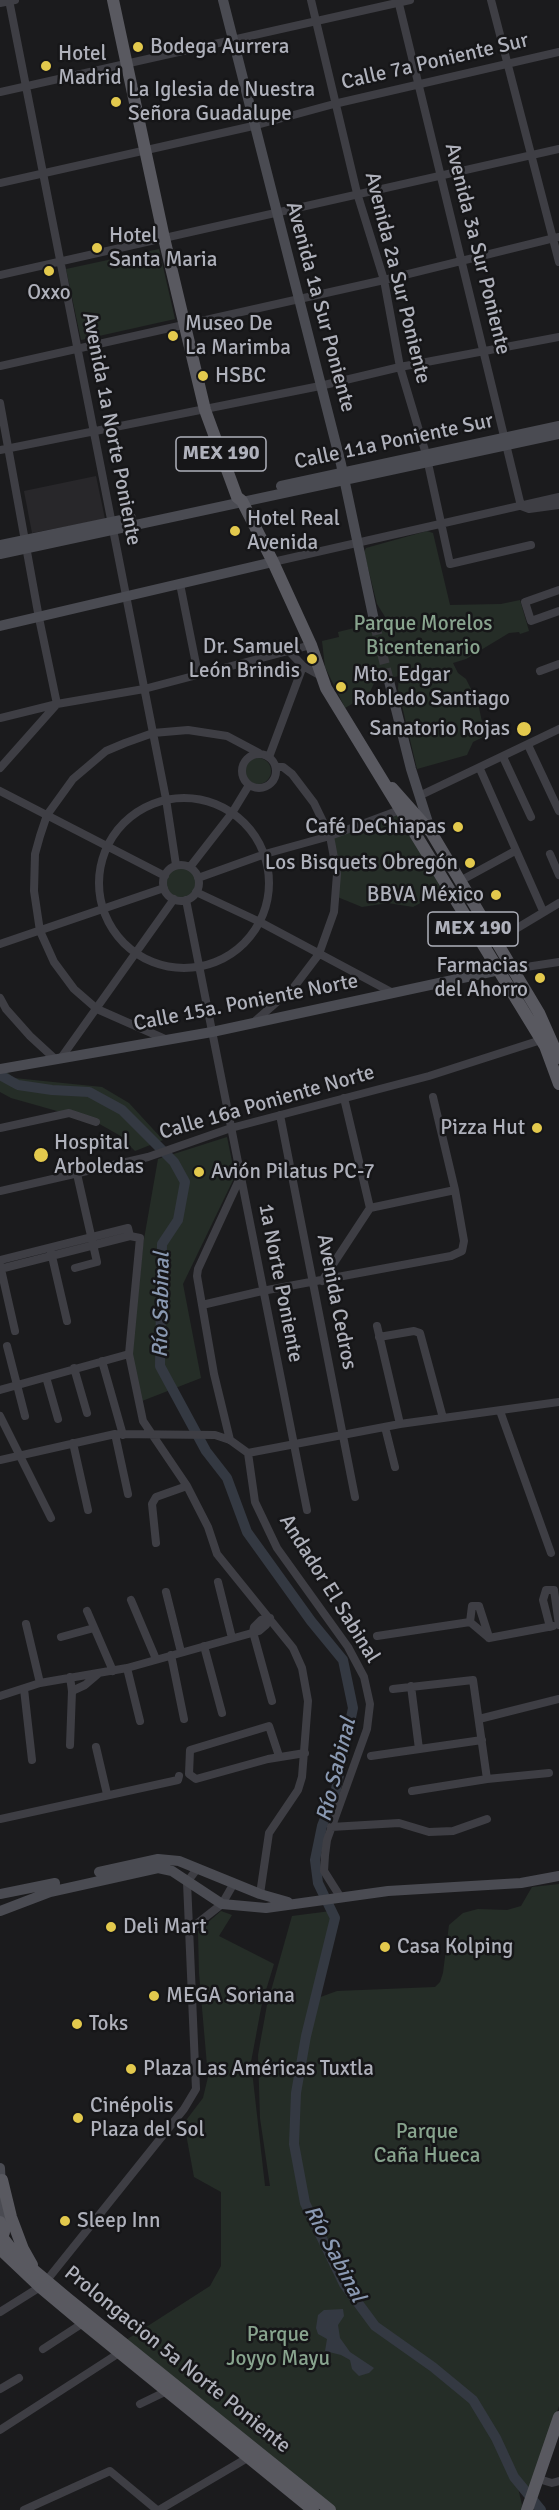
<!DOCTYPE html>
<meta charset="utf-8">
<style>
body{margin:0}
canvas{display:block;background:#1b1b1d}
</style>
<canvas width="559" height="2510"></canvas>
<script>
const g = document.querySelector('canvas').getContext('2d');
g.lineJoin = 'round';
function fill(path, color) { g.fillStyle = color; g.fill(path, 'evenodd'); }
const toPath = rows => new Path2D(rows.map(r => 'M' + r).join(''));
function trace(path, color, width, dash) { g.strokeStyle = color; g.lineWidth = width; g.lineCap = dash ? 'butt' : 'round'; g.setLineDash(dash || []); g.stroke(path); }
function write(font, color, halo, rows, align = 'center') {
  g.font = font + ' Signika,sans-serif'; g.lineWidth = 5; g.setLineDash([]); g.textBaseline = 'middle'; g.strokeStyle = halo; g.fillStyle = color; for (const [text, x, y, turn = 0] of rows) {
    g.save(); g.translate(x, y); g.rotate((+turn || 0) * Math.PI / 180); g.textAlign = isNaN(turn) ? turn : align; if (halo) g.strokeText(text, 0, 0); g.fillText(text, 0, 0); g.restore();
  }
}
fill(toPath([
 [96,476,105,519,32,533,24,491]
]), '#28272a');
fill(toPath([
 [159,249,175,319,81,340,66,269],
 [427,531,433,533,450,605,501,604,520,600,529,631,520,634,519,632,509,633,466,659,453,663,458,673,466,679,478,703,485,736,473,742,467,755,417,769,398,689,399,676,375,681,369,694,345,708,325,667,322,641,339,637,338,632,387,620,377,604,364,552,366,548],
 '245 771a13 13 0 1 1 26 0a13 13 0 1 1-26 0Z',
 [399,811,448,888,413,907,388,903,362,907,335,896,330,836],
 '166 883a15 15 0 1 1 30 0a15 15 0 1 1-30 0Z',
 [0,1066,14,1078,102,1087,129,1103,163,1140,135,1151,119,1135,96,1122,11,1098,0,1092],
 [227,1137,235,1176,183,1284,201,1378,142,1401,132,1355,143,1245,158,1159],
 [559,1884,559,2406,529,2496,516,2479,522,2505,521,2510,332,2510,126,2340,210,2286,221,2266,221,2192,194,2177,184,2123,203,2098,208,2077,199,1973,198,1931,221,1911,232,1915,219,1936,274,1964,262,2003,251,2062,265,2186,270,2186,260,2118,258,2055,267,2005,292,1916,331,1911,335,1918,315,1999,337,1991,435,1987,440,1982,443,1973,449,1925,463,1913,478,1909,507,1910,521,1906,532,1887]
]), '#252d27');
fill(toPath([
 [343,2309,344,2316,338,2325,340,2338,350,2352,374,2368,369,2373,359,2376,352,2369,350,2360,341,2355,325,2351,327,2339,318,2334,316,2328,318,2315,324,2310]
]), '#343942');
trace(toPath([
 [0,1075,18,1085,52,1090,89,1092,122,1110,174,1162,185,1182,178,1220,162,1244,160,1366,206,1451,227,1478,247,1532,311,1621,343,1660,353,1708,335,1794,322,1826,315,1860,318,1883,335,1918,306,2036,296,2093,294,2144,305,2203,344,2284,375,2326,433,2367,473,2400,496,2438,514,2477,541,2510]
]), '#343942', 10);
trace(toPath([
 [375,625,389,681]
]), '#39393d', 10, [10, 5]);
trace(toPath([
 [9,0,166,799,176,865],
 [311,0,357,193,384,280,400,367,426,454,450,564,531,545],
 [398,0,521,506,529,509,559,505],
 [491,0,559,262],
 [0,3,15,0],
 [0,92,410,0],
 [0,183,253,126,334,104,559,52],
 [0,275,559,149],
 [0,366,384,280,559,237],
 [0,403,39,618,57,704],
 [0,450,320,386,400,367,559,337],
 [273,562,559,497],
 [180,584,198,674],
 [559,590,525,602,531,621,559,611],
 [288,650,303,666,321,676],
 [540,671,559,664],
 [0,718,57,704,144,689,311,645],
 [528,745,559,811],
 '242 771a17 17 0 1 1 34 0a17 17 0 1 1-34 0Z',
 [269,757,303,666],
 [503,757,531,817],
 [0,768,56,705],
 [480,769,543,911],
 [0,791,165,876],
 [419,796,559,729],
 '99 883a85 85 0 1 1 170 0a85 85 0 1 1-170 0Z',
 [550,854,559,875],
 '163 883a18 18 0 1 1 36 0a18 18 0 1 1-36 0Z',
 [190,867,232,813,249,785],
 [198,878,265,854,330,836,405,808],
 [460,881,515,851],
 [196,892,260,922,393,993],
 [186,900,307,1510],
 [494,942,559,903],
 [0,944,164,888],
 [513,969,559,962],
 [0,998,6,1009,30,1036,55,1059],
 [254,1022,294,987,319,954,334,912,337,874,330,836,314,803,292,774,283,767,276,767],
 [165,1039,97,1009,74,989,54,962,40,931,34,891,35,854,40,836,47,815,73,779,106,751,125,743,153,733,188,730,227,736,259,753],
 [61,1058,174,899],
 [280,1115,355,1497],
 [0,1128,69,1113,96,1122],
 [0,1191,148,1157,231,1128,429,1076,541,1040],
 [370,1208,455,1190],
 [51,1252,67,1321],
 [0,1260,128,1228,130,1236],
 [0,1265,15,1331],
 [75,1268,97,1262,77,1174],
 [0,1269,130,1236,140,1238,129,1354,143,1421,187,1486,208,1527,217,1554,293,1648,302,1668,308,1701,302,1777,298,1790,269,1833,260,1894],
 [322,1281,370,1208,344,1098],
 [202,1305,262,1291,451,1256,462,1251,464,1241,455,1190,433,1097],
 [377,1326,400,1424],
 [379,1337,414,1331,420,1333,443,1418],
 [7,1346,25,1416],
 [102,1361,123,1435],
 [74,1368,87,1413],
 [46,1377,58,1419],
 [0,1390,129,1354],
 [500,1411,551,1553],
 [0,1416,51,1518],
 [385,1427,395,1467],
 [115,1434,128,1494],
 [230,1440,214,1374,197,1276,198,1269,240,1178],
 [73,1443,88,1510],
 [248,1453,400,1424,559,1402],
 [0,1460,115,1434,215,1435,230,1440,248,1453,255,1502,277,1548,348,1647,364,1677,370,1704,367,1729,327,1840,325,1855,324,1871,341,1898],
 [156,1543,152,1504,156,1497,187,1486],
 [218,1582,232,1638],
 [166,1592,181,1652],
 [131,1600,156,1659],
 [87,1611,113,1671],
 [470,1622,472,1606,479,1606,489,1637],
 [26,1624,40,1683],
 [550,1627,543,1600,546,1590,554,1590,559,1625],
 [253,1632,272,1701],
 [253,1632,254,1627,261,1620,270,1618],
 [377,1636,470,1622,489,1638],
 [61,1637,94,1628],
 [489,1638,553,1626],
 [204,1646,222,1713],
 [171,1655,184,1719],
 [127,1668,140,1721],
 [70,1677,72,1691,70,1745],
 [411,1686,419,1749],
 [24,1689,32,1760],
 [393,1689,473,1680,487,1779],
 [72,1691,85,1685,98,1674],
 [0,1696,40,1683,127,1668,259,1631,266,1625,270,1618],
 [479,1719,559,1699],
 [96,1747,107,1794],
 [279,1756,269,1726,190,1750,189,1774,196,1779,268,1759,305,1753],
 [371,1756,482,1740],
 [412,1791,487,1779,549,1773],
 [0,1819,178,1780,179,1776],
 [331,1827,399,1823,429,1832,453,1831,487,1819],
 [189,1930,222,1904,234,1883],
 [0,2312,40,2287,47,2280,184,2109,196,2089,187,1882,197,1869],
 [43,2349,83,2323],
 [0,2389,19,2378],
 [140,2404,167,2391],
 [0,2430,119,2353],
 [542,2480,552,2483,559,2481],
 [24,2510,110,2471,157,2510],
 [159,2510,249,2457]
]), '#3e3e44', 8);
trace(toPath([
 [223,0,341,464,375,625],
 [281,486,559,426],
 [0,545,131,518],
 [0,554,559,434],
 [0,626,273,562],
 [389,681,411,769,431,832],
 [0,1069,212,1032,504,969],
 [99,1872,158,1859,179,1861,260,1894,288,1902],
 [0,1894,55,1883],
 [0,1911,50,1892,158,1868,172,1871,222,1904,266,1908,388,1891,521,1883,559,1876],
 [0,2168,3,2229]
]), '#4a4b52', 10);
trace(toPath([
 [113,0,164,238,205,410,237,497,242,501,273,562,311,645,326,688,545,1046,559,1084],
 [392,788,431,832,539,1013,559,1058],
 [2,2180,11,2217,23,2249,32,2265],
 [0,2222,4,2232,0,2242],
 [2,2237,17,2256,67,2298,330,2510],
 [0,2249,40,2287,83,2323,313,2510],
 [527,2510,559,2417]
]), '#595960', 12);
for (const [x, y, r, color] of [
 [138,47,6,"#e3c94d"],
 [46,66,6,"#e3c94d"],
 [116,102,6,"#e3c94d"],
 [97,248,6,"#e3c94d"],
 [49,271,6,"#e3c94d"],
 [173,336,6,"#e3c94d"],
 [203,376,6,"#e3c94d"],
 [235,531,6,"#e3c94d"],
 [312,659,6,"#e3c94d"],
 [341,687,6,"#e3c94d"],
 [524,729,8,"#e3c94d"],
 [458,827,6,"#e3c94d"],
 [470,863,6,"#e3c94d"],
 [496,895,6,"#e3c94d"],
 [540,978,6,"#e3c94d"],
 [537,1128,6,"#e3c94d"],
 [41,1155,8,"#e3c94d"],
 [199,1172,6,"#e3c94d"],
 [111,1927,6,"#e3c94d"],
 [385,1947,6,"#e3c94d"],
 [154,1996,6,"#e3c94d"],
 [77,2024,6,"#e3c94d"],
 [131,2069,6,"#e3c94d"],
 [78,2118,6,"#e3c94d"],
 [65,2221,6,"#e3c94d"]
]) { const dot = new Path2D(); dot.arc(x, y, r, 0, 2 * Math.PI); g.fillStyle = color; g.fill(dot); trace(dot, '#161618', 2); }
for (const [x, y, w] of [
 [221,454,90],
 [473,929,90]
]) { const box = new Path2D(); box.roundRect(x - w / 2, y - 17, w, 34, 4.5); g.fillStyle = '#161618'; g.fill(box); trace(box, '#afb1bb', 1.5); }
write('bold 20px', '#afb1bb', null, [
 ["MEX 190",221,454],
 ["MEX 190",473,929]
]);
write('21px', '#afb1bb', '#161618', [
 ["Bodega Aurrera",150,47],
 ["Hotel",58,54],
 ["Madrid",58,78],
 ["La Iglesia de Nuestra",128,90],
 ["Señora Guadalupe",128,114],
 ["Hotel",109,236],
 ["Santa Maria",109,260],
 ["Oxxo",49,293,"center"],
 ["Museo De",185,324],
 ["La Marimba",185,348],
 ["HSBC",215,376],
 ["Hotel Real",247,519],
 ["Avenida",247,543],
 ["Dr. Samuel",300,647,"right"],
 ["León Brindis",300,671,"right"],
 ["Mto. Edgar",353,675],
 ["Robledo Santiago",353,699],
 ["Sanatorio Rojas",510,729,"right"],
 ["Café DeChiapas",446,827,"right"],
 ["Los Bisquets Obregón",458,863,"right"],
 ["BBVA México",484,895,"right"],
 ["Farmacias",528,966,"right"],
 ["del Ahorro",528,990,"right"],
 ["Pizza Hut",525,1128,"right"],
 ["Hospital",54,1143],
 ["Arboledas",54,1167],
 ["Avión Pilatus PC-7",211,1172],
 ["Deli Mart",123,1927],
 ["Casa Kolping",397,1947],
 ["MEGA Soriana",166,1996],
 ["Toks",89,2024],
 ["Plaza Las Américas Tuxtla",143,2069],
 ["Cinépolis",90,2106],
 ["Plaza del Sol",90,2130],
 ["Sleep Inn",77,2221]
], 'left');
write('21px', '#afb1bb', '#161618', [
 ["Calle 7a Poniente Sur",435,62,-13],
 ["Avenida 3a Sur Poniente",477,249,76],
 ["Avenida 2a Sur Poniente",397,278,76],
 ["Avenida 1a Sur Poniente",320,307,75],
 ["Avenida 1a Norte Poniente",111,429,79],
 ["Calle 11a Poniente Sur",394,442,-12],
 ["Calle 15a. Poniente Norte",246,1003,-11],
 ["Calle 16a Poniente Norte",267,1103,-16],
 ["1a Norte Poniente",280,1283,79],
 ["Avenida Cedros",336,1302,79],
 ["Andador El Sabinal",329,1589,58],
 ["Prolongacion 5a Norte Poniente",177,2360,39]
]);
write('21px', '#88a48e', '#161618', [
 ["Parque Morelos",423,624],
 ["Bicentenario",423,648],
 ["Parque",427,2132],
 ["Caña Hueca",427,2156],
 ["Parque",278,2335],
 ["Joyyo Mayu",278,2359]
]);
write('italic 22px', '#8a99b2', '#161618', [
 ["Río Sabinal",162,1305,-89],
 ["Río Sabinal",337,1770,-76],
 ["Río Sabinal",334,2254,62]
]);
</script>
